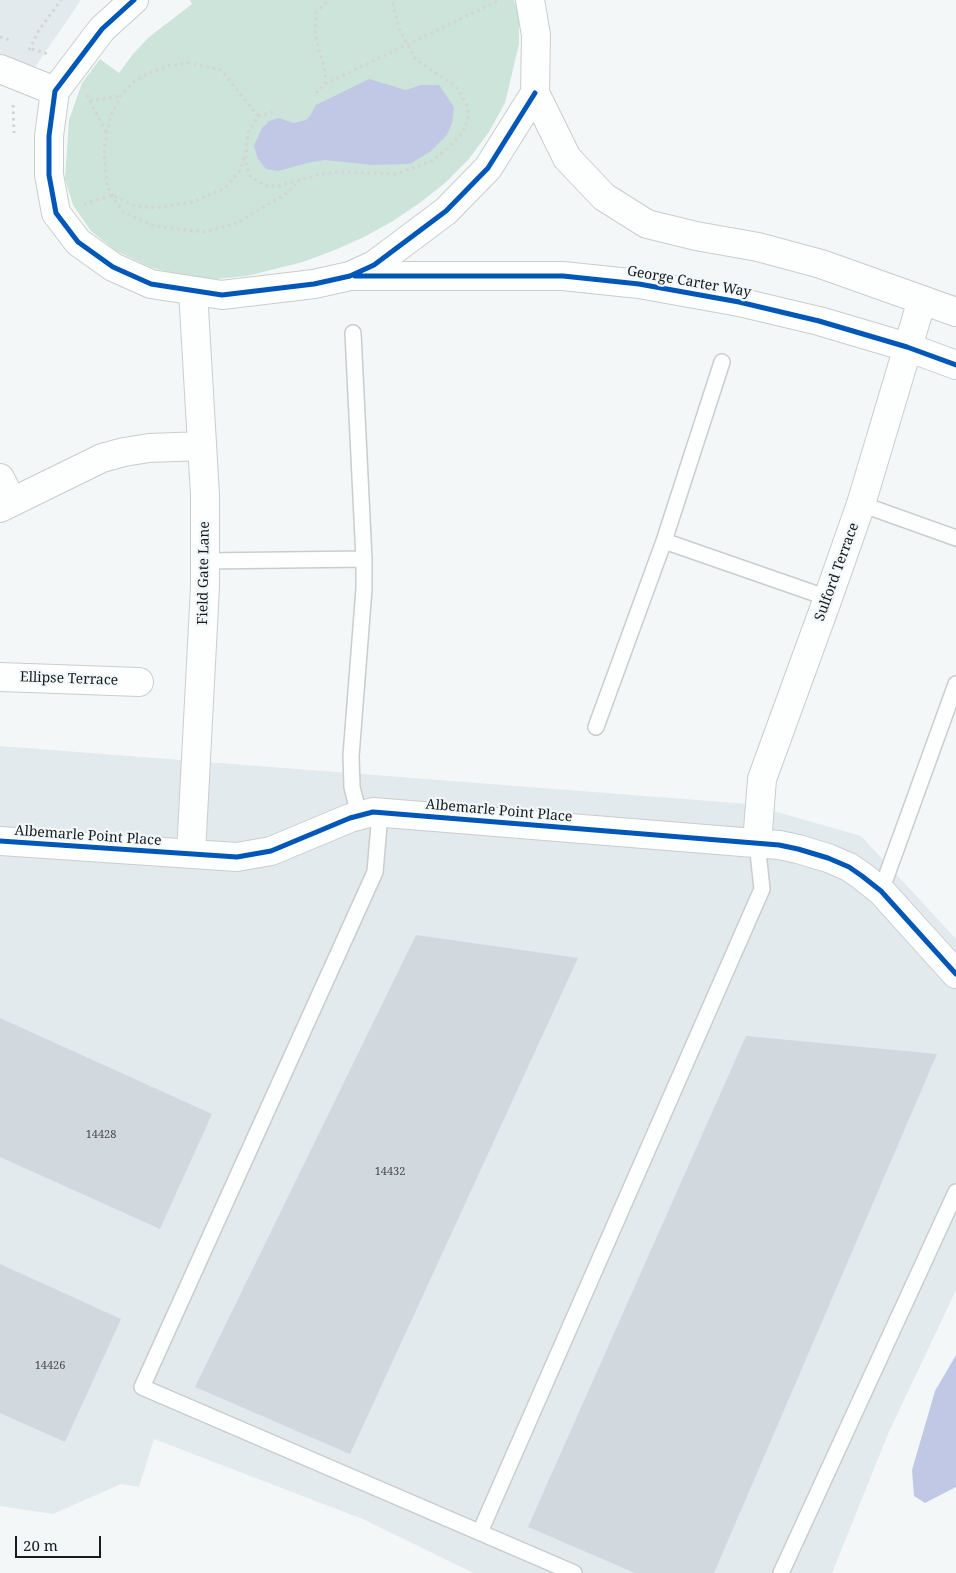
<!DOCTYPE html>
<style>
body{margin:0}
#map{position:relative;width:956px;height:1573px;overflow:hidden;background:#f4f7f8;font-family:"Noto Serif",serif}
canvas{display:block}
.scale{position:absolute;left:15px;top:1536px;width:86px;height:22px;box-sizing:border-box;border:2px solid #181a1b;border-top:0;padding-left:6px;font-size:15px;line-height:18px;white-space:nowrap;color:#181a1b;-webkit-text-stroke:4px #f2f8fa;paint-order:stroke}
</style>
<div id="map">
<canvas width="956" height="1573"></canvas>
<div class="scale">20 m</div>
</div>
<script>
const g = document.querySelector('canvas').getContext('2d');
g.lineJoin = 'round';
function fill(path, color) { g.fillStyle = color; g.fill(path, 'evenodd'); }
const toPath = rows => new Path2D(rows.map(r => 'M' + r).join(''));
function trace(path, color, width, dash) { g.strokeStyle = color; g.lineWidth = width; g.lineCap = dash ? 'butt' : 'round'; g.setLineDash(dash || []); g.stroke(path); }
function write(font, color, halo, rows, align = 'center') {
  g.font = font + ' "Noto Serif",serif'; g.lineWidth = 4.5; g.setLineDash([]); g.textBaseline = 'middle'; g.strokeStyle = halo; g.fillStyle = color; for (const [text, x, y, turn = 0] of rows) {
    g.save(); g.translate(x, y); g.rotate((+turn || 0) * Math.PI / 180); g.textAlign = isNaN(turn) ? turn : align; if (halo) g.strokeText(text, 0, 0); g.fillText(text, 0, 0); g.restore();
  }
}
fill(toPath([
 [0,0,81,0,27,79,0,71],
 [0,746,749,804,861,836,956,939,956,1290,888,1434,832,1573,473,1573,365,1520,154,1439,139,1487,121,1484,53,1514,0,1506]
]), '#e2eaed');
fill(toPath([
 [190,0,514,0,519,16,519,44,505,103,489,132,468,160,445,183,421,202,393,221,364,237,335,250,303,262,247,276,217,279,185,277,150,267,116,251,91,231,73,205,65,179,69,120,82,83,100,59,119,73,133,54,149,37,192,4]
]), '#cce4da');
fill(toPath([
 [369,79,406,90,421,85,439,85,454,107,452,123,447,135,431,151,410,164,372,165,325,160,311,162,278,171,266,169,258,159,254,146,262,128,269,121,278,118,294,123,306,120,310,116,316,105],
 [956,1355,956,1487,925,1503,914,1496,912,1470,935,1391]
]), '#c0c8e5');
fill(toPath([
 [416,935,578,958,350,1454,195,1387],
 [0,1018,212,1114,160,1229,0,1157],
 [746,1036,937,1054,714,1573,635,1573,528,1527],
 [0,1264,121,1319,65,1442,0,1413]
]), '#d1d9df');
const service = toPath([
 [353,333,364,559,364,589,351,756,352,787,359,815],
 [861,504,956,538],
 [664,541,828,598],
 [205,561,364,559],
 [596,727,664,541,722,362],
 [380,813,375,872,142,1387,574,1573],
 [881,891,956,684],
 [480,1532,762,889,757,843],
 [781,1573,956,1192]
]);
const minor = toPath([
 [134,0,102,29,55,91,49,136,49,175,56,213,78,242,113,267,151,284,222,295,314,284,350,276,374,265,446,211,488,168,535,93],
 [530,0,536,35,535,93,567,158,604,197,647,224,696,236,758,247,821,264,956,312],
 [0,69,55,91],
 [354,276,563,276,639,284,739,302,819,321,907,347,956,365],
 [0,478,12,502],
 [0,508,102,458,124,452,149,448,202,446],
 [0,677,139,682],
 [0,841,237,857,271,851,350,818,373,812,779,845,798,849,828,858,849,867,862,876,881,891,956,974],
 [757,843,762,779,828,598,861,504,922,300],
 [191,854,205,587,205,495,193,291]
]);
trace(service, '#cacdcd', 18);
trace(minor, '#cacdcd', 30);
trace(toPath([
 [0,37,10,40],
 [32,49,48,54],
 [29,50,39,30,61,0],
 [325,84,500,0],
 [316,93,325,84,325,71,315,34,316,13,328,0],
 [87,95,106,132],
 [90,101,120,96],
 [13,105,14,133],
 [273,112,258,116,248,132,246,153,246,165,250,176,265,186,278,186,322,174,341,172,396,174,432,161,449,147,463,132,469,116,466,103,456,86,416,60,400,31,392,0],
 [258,116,221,70,190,63,171,65,151,72,133,82,121,96,112,113,107,132,104,154,107,186,116,201,123,212,154,226,203,232,237,223,287,193,301,179],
 [84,204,112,195,135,206,155,208,193,202,225,188,239,172,245,156]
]), '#d4d4d4', 3, [2.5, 4]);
trace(service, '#fdfefe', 15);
trace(minor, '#fdfefe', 28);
trace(toPath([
 [134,0,102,29,55,91,49,136,49,175,56,213,78,242,113,267,151,284,222,295,314,284,350,276,374,265,446,211,488,168,535,93],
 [355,276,563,276,639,284,739,302,819,321,907,347,956,365],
 [0,841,237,857,271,851,350,818,373,812,779,845,798,849,828,858,849,867,862,876,881,891,956,974]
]), '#0057b8', 5);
write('11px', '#464a4c', null, [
 ["14428",101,1135],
 ["14432",390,1172],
 ["14426",50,1366]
]);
write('14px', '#181a1b', '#f2f8fa', [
 ["George Carter Way",689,282,10],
 ["Sulford Terrace",837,572,-70],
 ["Field Gate Lane",204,573,-89],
 ["Ellipse Terrace",69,679,2],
 ["Albemarle Point Place",499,811,5],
 ["Albemarle Point Place",88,836,4]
]);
</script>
